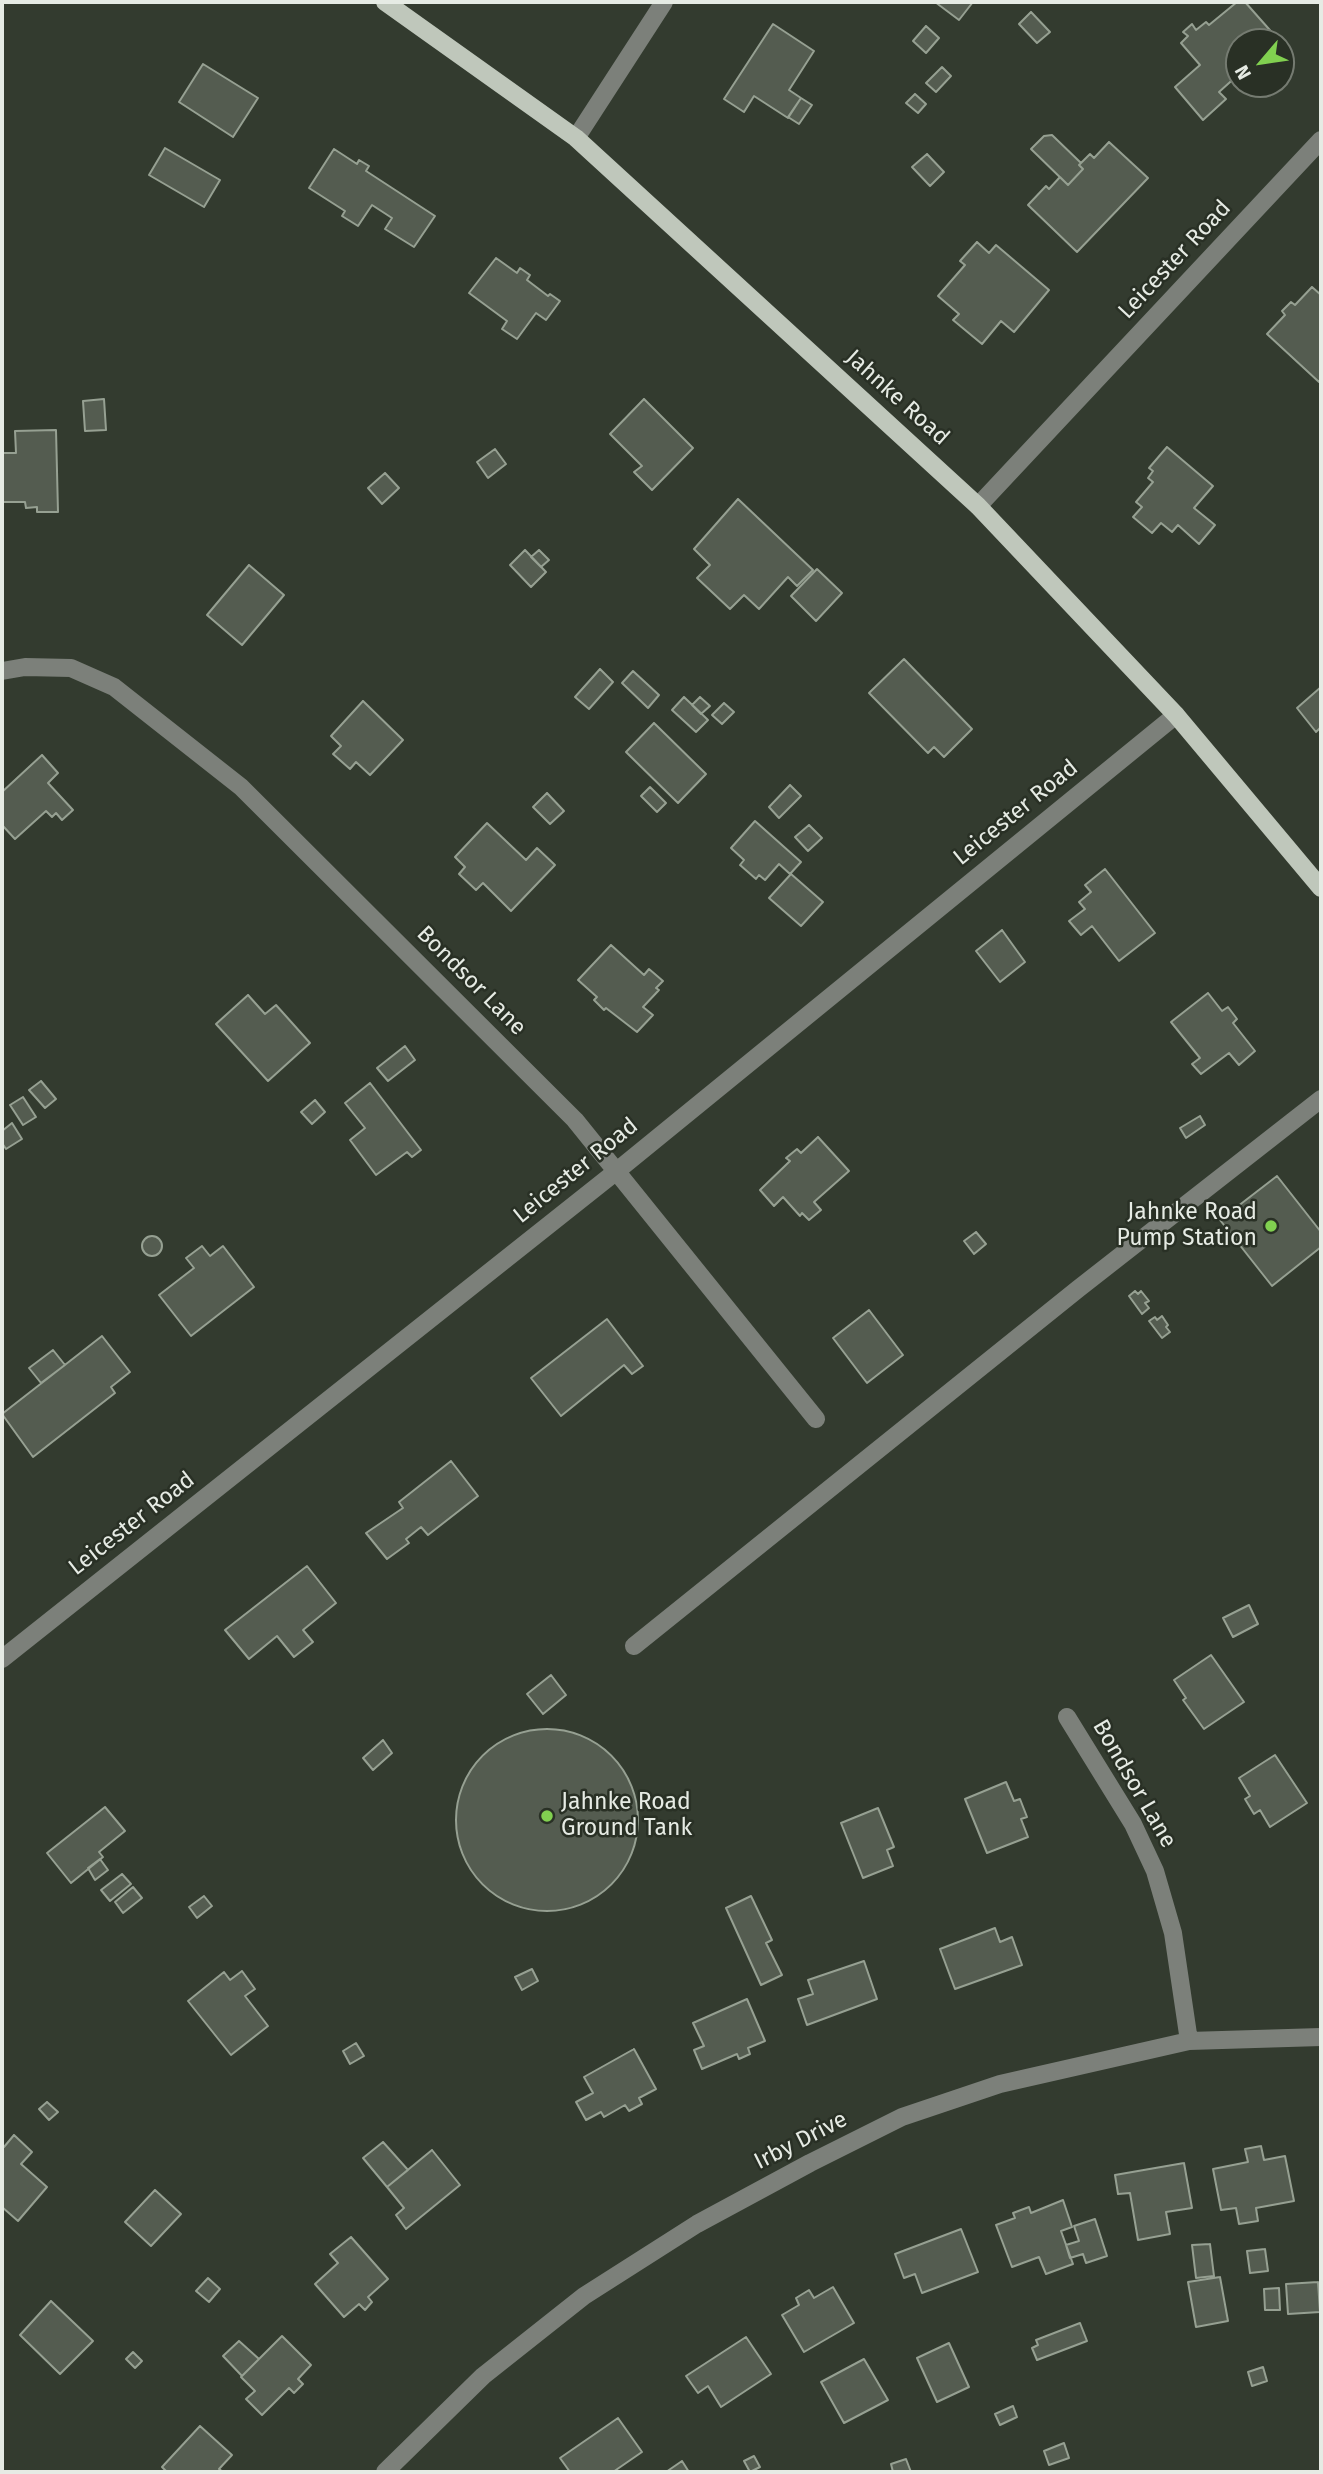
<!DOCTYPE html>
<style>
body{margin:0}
#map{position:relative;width:1323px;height:2474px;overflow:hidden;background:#333b2f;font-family:"Fira Sans",sans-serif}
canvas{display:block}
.frame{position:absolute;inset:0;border:4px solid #e6ebe4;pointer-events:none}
.north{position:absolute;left:1225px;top:28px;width:70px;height:70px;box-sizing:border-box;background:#293025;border:2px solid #757b71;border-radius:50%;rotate:241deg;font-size:19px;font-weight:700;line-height:28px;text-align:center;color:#e6ebe4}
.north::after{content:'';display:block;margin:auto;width:24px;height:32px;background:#81d050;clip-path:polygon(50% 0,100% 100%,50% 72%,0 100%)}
</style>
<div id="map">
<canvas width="1323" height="2474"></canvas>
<div class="frame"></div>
<div class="north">N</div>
</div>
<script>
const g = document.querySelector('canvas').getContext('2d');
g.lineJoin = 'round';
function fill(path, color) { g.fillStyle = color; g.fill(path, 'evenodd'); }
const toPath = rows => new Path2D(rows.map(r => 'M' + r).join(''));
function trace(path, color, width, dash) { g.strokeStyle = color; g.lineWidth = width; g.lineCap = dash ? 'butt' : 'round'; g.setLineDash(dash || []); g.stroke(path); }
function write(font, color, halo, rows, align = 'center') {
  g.font = font + ' "Fira Sans",sans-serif'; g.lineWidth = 5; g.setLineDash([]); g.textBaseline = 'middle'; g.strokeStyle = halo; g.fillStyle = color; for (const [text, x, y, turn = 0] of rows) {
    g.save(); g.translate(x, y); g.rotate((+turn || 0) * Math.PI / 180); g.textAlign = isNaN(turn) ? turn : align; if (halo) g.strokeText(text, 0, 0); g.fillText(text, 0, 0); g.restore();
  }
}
const building = toPath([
 [935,2,973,2,959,20,935,2],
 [1237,2,1245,2,1276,37,1269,42,1239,42,1239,74,1219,92,1226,99,1203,120,1175,87,1200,65,1181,43,1188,36,1183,32,1192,24,1196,30,1206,22,1209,25,1237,2],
 [1031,12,1050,32,1037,43,1019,24,1031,12],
 [773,24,814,51,789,90,801,98,788,118,754,96,744,112,724,99,773,24],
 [926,26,939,38,926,53,913,41,926,26],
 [203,64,258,98,233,137,179,102,203,64],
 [942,67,951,76,936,92,926,83,942,67],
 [915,94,926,104,918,113,906,103,915,94],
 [801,98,812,105,799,124,788,117,801,98],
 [1052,135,1081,163,1079,165,1083,169,1068,185,1031,149,1044,136,1052,135],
 [1109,142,1148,178,1077,252,1028,205,1046,186,1049,189,1060,177,1068,185,1083,169,1079,165,1090,154,1094,158,1109,142],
 [165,148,220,180,204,207,149,175,165,148],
 [334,149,357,164,359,160,369,166,366,171,435,216,414,247,385,229,392,218,372,205,358,226,342,216,345,211,309,188,334,149],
 [927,154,944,172,930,186,912,167,927,154],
 [977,242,989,253,996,245,1049,290,1014,332,1001,321,982,344,953,320,959,314,938,296,965,265,960,261,977,242],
 [496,258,517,273,520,268,530,275,527,280,548,296,550,294,560,301,546,320,536,313,517,339,502,329,507,321,469,293,496,258],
 [1312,287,1321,295,1321,379,1319,382,1267,334,1285,315,1282,311,1291,302,1295,305,1312,287],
 [104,399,106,430,85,431,83,401,104,399],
 [644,399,693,448,652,490,634,472,642,466,610,434,644,399],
 [56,430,58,512,37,512,37,507,26,508,25,502,2,502,2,453,16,453,15,431,56,430],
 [1167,447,1213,486,1194,508,1215,525,1199,544,1178,525,1172,532,1161,523,1152,533,1133,517,1142,507,1136,502,1153,482,1148,478,1153,471,1149,468,1167,447],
 [495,449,506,464,488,478,477,462,495,449],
 [385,473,399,488,382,504,368,488,385,473],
 [738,499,813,570,797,586,788,577,759,609,744,595,730,609,697,578,710,565,694,549,738,499],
 [525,550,546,572,531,587,510,565,525,550],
 [539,550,549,560,541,567,531,557,539,550],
 [249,565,284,595,242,645,207,615,249,565],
 [817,569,842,593,816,621,791,596,817,569],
 [904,659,972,729,944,757,934,747,928,753,869,693,904,659],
 [600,669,613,682,589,709,575,697,600,669],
 [633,671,659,695,648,708,622,683,633,671],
 [1321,687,1321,727,1316,732,1297,708,1321,687],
 [684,697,708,720,696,732,672,710,684,697],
 [700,697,710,706,701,714,692,705,700,697],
 [363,701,403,740,370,775,356,762,350,769,333,754,341,746,331,736,363,701],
 [724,703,734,712,722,724,712,715,724,703],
 [654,723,706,774,678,803,626,752,654,723],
 [42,755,58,773,48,783,73,810,62,820,56,813,52,817,46,811,15,839,2,825,2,792,42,755],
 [790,785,801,796,779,818,769,807,790,785],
 [650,787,666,803,657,812,641,796,650,787],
 [547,793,564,811,550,824,533,807,547,793],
 [755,821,801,862,790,874,779,864,765,880,759,875,756,879,740,865,744,860,731,848,755,821],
 [487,823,526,860,537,848,555,865,511,911,483,883,476,890,459,874,465,867,455,857,487,823],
 [809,825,822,838,808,851,795,837,809,825],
 [1105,869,1155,933,1119,961,1092,926,1081,935,1069,921,1085,909,1079,902,1091,892,1085,885,1105,869],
 [791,874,823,902,801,926,769,898,791,874],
 [1002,930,1025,962,1000,982,976,951,1002,930],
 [611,945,644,975,649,969,663,981,656,988,659,990,643,1007,653,1015,637,1032,606,1008,604,1010,594,1000,597,997,578,980,611,945],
 [1208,993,1222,1011,1228,1007,1237,1019,1233,1023,1255,1051,1239,1065,1229,1053,1201,1074,1192,1064,1200,1058,1171,1022,1208,993],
 [248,995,265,1014,276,1005,310,1043,268,1081,216,1024,248,995],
 [405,1046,415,1060,388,1081,377,1068,405,1046],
 [41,1081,56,1099,45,1108,29,1090,41,1081],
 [370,1083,421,1150,412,1157,407,1152,376,1175,350,1140,365,1128,345,1103,370,1083],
 [23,1097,36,1117,23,1125,10,1105,23,1097],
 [315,1100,325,1112,312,1124,301,1112,315,1100],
 [1200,1116,1205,1125,1186,1138,1180,1128,1200,1116],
 [12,1123,22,1139,6,1149,2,1143,2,1131,12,1123],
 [818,1137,849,1171,814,1202,821,1210,809,1220,802,1213,800,1216,783,1197,774,1206,760,1190,790,1161,786,1158,797,1149,801,1153,818,1137],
 [1277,1176,1321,1232,1321,1247,1272,1286,1220,1220,1277,1176],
 [976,1232,986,1244,974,1254,964,1241,976,1232],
 '142 1246a10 10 0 1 1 20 0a10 10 0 1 1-20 0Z',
 [202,1246,210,1256,223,1246,254,1287,191,1336,159,1295,194,1268,186,1258,202,1246],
 [1135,1291,1138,1294,1141,1291,1149,1301,1145,1303,1149,1308,1142,1314,1129,1296,1135,1291],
 [869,1310,903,1355,867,1383,833,1338,869,1310],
 [1162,1316,1168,1325,1166,1327,1170,1332,1162,1338,1149,1321,1155,1317,1157,1320,1162,1316],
 [607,1319,643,1366,632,1374,624,1365,561,1416,531,1378,607,1319],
 [102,1336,130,1372,111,1387,115,1393,33,1457,2,1414,102,1336],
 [53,1350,65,1365,41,1383,29,1368,53,1350],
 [451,1461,478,1496,428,1535,421,1527,406,1539,409,1543,387,1559,366,1533,403,1508,399,1502,451,1461],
 [307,1566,336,1603,303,1630,313,1642,294,1657,277,1636,249,1659,225,1630,307,1566],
 [1249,1605,1258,1624,1233,1637,1223,1618,1249,1605],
 [1211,1655,1244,1702,1204,1729,1183,1700,1186,1698,1174,1680,1211,1655],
 [551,1675,566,1695,543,1714,527,1694,551,1675],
 '456 1820a91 91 0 1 1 182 0a91 91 0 1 1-182 0Z',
 [383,1740,392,1753,373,1770,363,1758,383,1740],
 [1275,1755,1307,1803,1270,1827,1260,1810,1254,1814,1245,1799,1250,1796,1239,1778,1275,1755],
 [1006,1782,1014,1801,1020,1799,1027,1817,1021,1819,1028,1837,987,1853,965,1799,1006,1782],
 [105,1807,125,1831,99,1852,103,1857,71,1883,47,1853,105,1807],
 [878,1808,894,1847,887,1850,893,1866,863,1878,841,1823,878,1808],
 [100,1859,108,1870,95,1880,88,1868,100,1859],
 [122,1874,131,1884,110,1901,101,1890,122,1874],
 [133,1887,142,1898,123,1913,115,1902,133,1887],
 [204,1896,212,1906,197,1918,189,1907,204,1896],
 [751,1896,772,1940,766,1943,782,1975,761,1985,726,1908,751,1896],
 [995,1928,1000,1942,1012,1937,1022,1965,955,1989,940,1949,995,1928],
 [864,1961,877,1999,807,2025,798,1999,813,1994,808,1980,864,1961],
 [532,1969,538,1981,522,1990,515,1977,532,1969],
 [242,1971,255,1989,245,1996,268,2026,231,2055,188,2001,224,1972,230,1980,242,1971],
 [747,1999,765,2041,748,2048,750,2054,739,2059,737,2054,702,2069,694,2050,704,2046,693,2023,747,1999],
 [356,2043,364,2056,350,2064,343,2051,356,2043],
 [634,2049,656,2089,639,2098,642,2104,629,2111,625,2105,604,2117,601,2112,586,2120,576,2102,593,2093,584,2077,634,2049],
 [47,2102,58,2112,49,2120,39,2109,47,2102],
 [14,2135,32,2152,21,2164,47,2187,18,2221,2,2207,2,2145,4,2147,14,2135],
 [383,2142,408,2170,387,2187,363,2158,383,2142],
 [1261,2146,1264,2160,1285,2156,1294,2201,1256,2208,1258,2221,1239,2224,1236,2208,1221,2210,1213,2169,1248,2162,1245,2149,1261,2146],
 [432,2150,460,2185,406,2229,396,2215,404,2208,387,2187,432,2150],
 [1184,2163,1192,2208,1166,2212,1170,2234,1138,2240,1130,2193,1118,2194,1115,2175,1184,2163],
 [155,2190,181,2214,151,2246,125,2222,155,2190],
 [1063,2200,1072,2227,1061,2231,1073,2264,1046,2274,1039,2257,1012,2267,996,2225,1015,2218,1013,2213,1029,2207,1031,2213,1063,2200],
 [1095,2219,1107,2256,1086,2263,1083,2254,1070,2258,1066,2245,1079,2241,1074,2226,1095,2219],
 [961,2229,978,2272,922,2293,915,2274,904,2278,895,2254,961,2229],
 [351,2237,388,2279,368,2297,372,2302,365,2310,359,2304,344,2317,315,2284,338,2263,330,2254,351,2237],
 [1210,2244,1214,2276,1196,2278,1192,2245,1210,2244],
 [1265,2249,1268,2271,1250,2273,1247,2251,1265,2249],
 [1220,2277,1228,2321,1196,2327,1188,2282,1220,2277],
 [208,2278,220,2289,209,2302,196,2291,208,2278],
 [1318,2282,1320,2312,1288,2314,1286,2284,1318,2282],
 [833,2287,854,2323,804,2352,782,2315,799,2305,796,2298,809,2290,814,2298,833,2287],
 [1279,2288,1280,2310,1265,2310,1264,2289,1279,2288],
 [51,2301,93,2341,60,2374,20,2335,51,2301],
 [1080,2323,1087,2341,1037,2360,1032,2348,1038,2345,1036,2340,1080,2323],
 [282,2336,311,2365,298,2379,303,2384,294,2393,289,2388,262,2415,246,2399,255,2391,241,2377,282,2336],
 [746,2337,771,2374,721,2407,708,2386,698,2393,686,2376,746,2337],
 [239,2341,259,2359,242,2376,223,2356,239,2341],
 [949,2343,969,2387,937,2402,917,2358,949,2343],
 [133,2352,142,2361,135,2368,126,2359,133,2352],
 [864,2359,888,2400,844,2423,821,2382,864,2359],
 [1263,2367,1267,2381,1252,2386,1248,2372,1263,2367],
 [1013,2406,1017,2417,1000,2425,995,2414,1013,2406],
 [618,2418,642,2452,613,2472,570,2472,560,2458,618,2418],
 [200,2426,232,2455,219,2469,223,2472,167,2472,162,2467,200,2426],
 [1064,2443,1069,2458,1049,2465,1044,2451,1064,2443],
 [754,2456,760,2467,750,2472,744,2461,754,2456],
 [906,2459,911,2472,893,2472,891,2464,906,2459],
 [682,2461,689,2472,666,2472,682,2461]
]);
fill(building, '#545c50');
trace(building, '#96a092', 2);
trace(toPath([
 [576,138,664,2],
 [978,506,1321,140],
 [2,671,25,667,71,668,114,687,241,787,575,1120,816,1419],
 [634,1646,1078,1289,1321,1099],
 [2,1659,618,1170,1176,715],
 [1067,1717,1133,1824,1155,1871,1173,1933,1189,2041],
 [385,2472,483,2376,584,2296,697,2224,810,2163,902,2117,1000,2084,1189,2041,1321,2037]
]), '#7c807a', 18);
trace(toPath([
 [385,2,576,138,978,506,1176,715,1321,888]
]), '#bfc7bb', 18);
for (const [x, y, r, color] of [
 [1271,1226,7,"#81d050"],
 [547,1816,7,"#81d050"]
]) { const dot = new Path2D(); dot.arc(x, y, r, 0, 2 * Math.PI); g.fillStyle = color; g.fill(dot); trace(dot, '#293025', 2.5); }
write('23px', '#e6ebe4', '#293025', [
 ["Leicester Road",1175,260,-47],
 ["Jahnke Road",897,398,42],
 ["Leicester Road",1016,813,-39],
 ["Bondsor Lane",471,981,45],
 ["Leicester Road",576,1171,-39],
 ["Leicester Road",132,1524,-38],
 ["Bondsor Lane",1134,1784,60],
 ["Irby Drive",801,2141,-27]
]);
write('23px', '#e6ebe4', '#293025', [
 ["Jahnke Road",1257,1213],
 ["Pump Station",1257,1239],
 ["Jahnke Road",561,1803,"left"],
 ["Ground Tank",561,1829,"left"]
], 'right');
</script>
